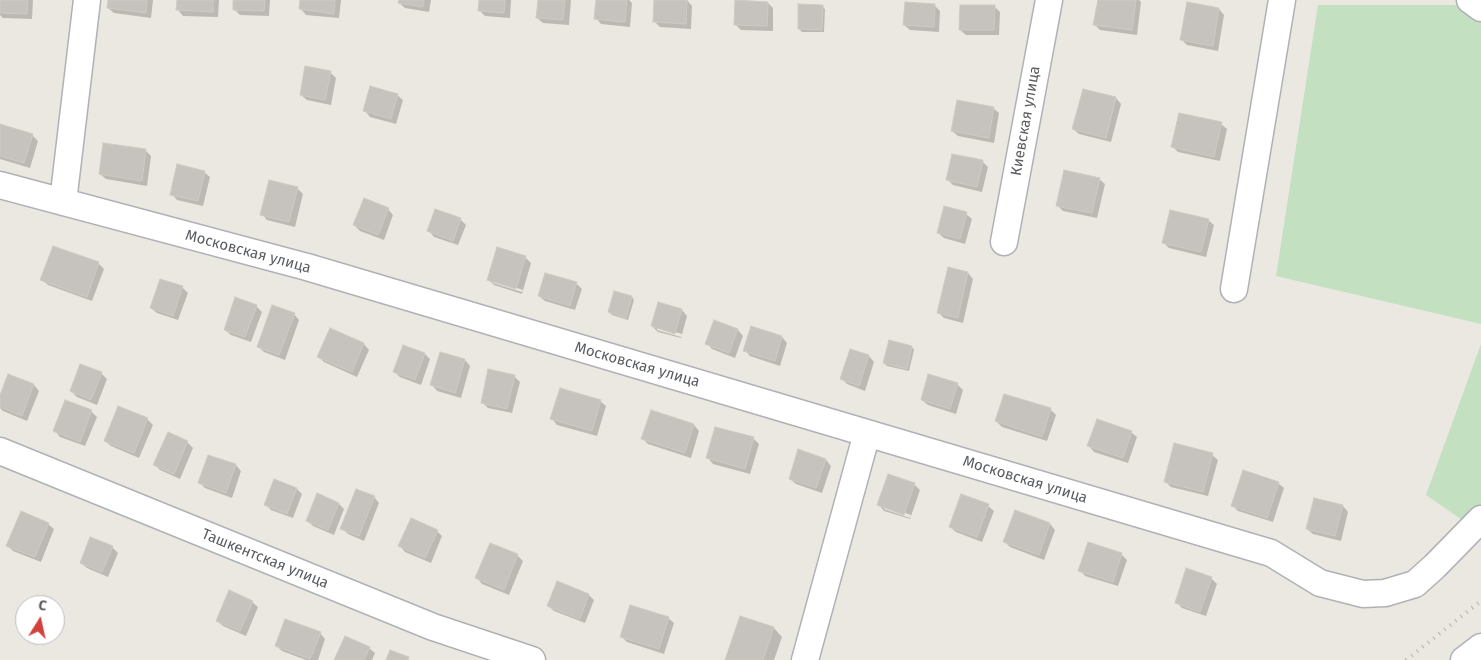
<!DOCTYPE html>
<meta charset="utf-8">
<style>
body{margin:0}
#map{position:relative;width:1481px;height:660px;overflow:hidden;background:#ebe8e2;font-family:"Fira Sans",sans-serif}
canvas{display:block}
.north{position:absolute;left:15px;top:595px;width:50px;height:50px;box-sizing:border-box;background:#fff;border:1px solid #bdbebf;border-radius:50%;rotate:10deg;font-size:14px;font-weight:700;line-height:20px;text-align:center;color:#5a5d60}
.north::after{content:'';display:block;margin:auto;width:18px;height:22px;background:#d24140;clip-path:polygon(50% 0,100% 100%,50% 72%,0 100%)}
</style>
<div id="map">
<canvas width="1481" height="660"></canvas>
<div class="north">С</div>
</div>
<script>
const g = document.querySelector('canvas').getContext('2d');
g.lineJoin = 'round';
function fill(path, color) { g.fillStyle = color; g.fill(path, 'evenodd'); }
const toPath = rows => new Path2D(rows.map(r => 'M' + r).join(''));
function trace(path, color, width, dash) { g.strokeStyle = color; g.lineWidth = width; g.lineCap = dash ? 'butt' : 'round'; g.setLineDash(dash || []); g.stroke(path); }
function write(font, color, halo, rows, align = 'center') {
  g.font = font + ' "Fira Sans",sans-serif'; g.lineWidth = 5; g.setLineDash([]); g.textBaseline = 'middle'; g.strokeStyle = halo; g.fillStyle = color; for (const [text, x, y, turn = 0] of rows) {
    g.save(); g.translate(x, y); g.rotate((+turn || 0) * Math.PI / 180); g.textAlign = isNaN(turn) ? turn : align; if (halo) g.strokeText(text, 0, 0); g.fillText(text, 0, 0); g.restore();
  }
}
fill(toPath([
 [1318,5,1481,5,1481,324,1276,276],
 [1481,344,1481,533,1426,495]
]), '#c3e0c1');
fill(toPath([
 [0,0,33,0,32,19,3,18,0,15],
 [109,0,153,0,151,18,114,13,108,8],
 [178,0,219,0,218,17,183,16,178,10],
 [234,0,270,0,269,16,240,15,234,9],
 [302,0,341,0,339,18,306,15,301,9],
 [400,0,431,0,429,12,405,8,399,3],
 [480,0,511,0,510,18,485,16,479,10],
 [539,0,571,0,569,25,543,23,537,18],
 [597,0,629,0,632,3,630,27,601,24,596,18],
 [655,0,687,0,692,6,691,29,660,27,654,21],
 [1099,0,1139,0,1141,2,1137,35,1100,30,1095,25],
 [768,3,773,8,773,31,741,30,735,24],
 [822,6,825,9,824,32,802,32,799,29],
 [935,6,940,11,939,32,910,30,904,25],
 [994,6,1000,12,999,35,966,35,960,30],
 [1219,9,1224,15,1218,51,1187,45,1181,39],
 [330,72,336,78,331,105,307,100,301,95],
 [397,95,403,100,396,124,370,117,365,111],
 [1116,98,1121,104,1111,142,1079,134,1073,129],
 [993,108,999,113,994,143,958,136,952,131],
 [1221,124,1227,129,1220,161,1178,152,1173,147],
 [0,126,32,135,38,141,30,168,0,159],
 [105,144,146,151,151,156,147,186,106,179,100,174],
 [982,161,988,167,982,192,953,185,948,180],
 [204,172,210,177,203,206,177,200,172,194],
 [1099,179,1105,184,1097,218,1063,211,1057,205],
 [297,188,303,194,295,227,267,220,262,214],
 [388,209,393,215,384,240,360,231,354,225],
 [966,214,972,219,965,244,944,238,938,233],
 [460,219,466,225,458,245,434,237,429,231],
 [1208,220,1214,225,1206,257,1169,248,1164,243],
 [498,249,526,258,531,263,522,294,494,285,488,279],
 [493,280,523,290,522,292,493,283],
 [98,263,104,269,92,301,48,285,42,280],
 [949,269,968,273,973,279,963,323,944,318,939,313],
 [576,283,582,289,575,310,545,301,539,296],
 [182,287,188,293,178,320,157,313,151,308],
 [632,297,634,300,628,320,612,315,609,312],
 [659,303,682,310,687,316,681,338,658,332,652,326],
 [657,327,682,334,681,337,657,330],
 [256,306,262,312,251,342,231,335,225,330],
 [294,314,299,320,285,360,264,352,259,347],
 [715,322,738,330,743,336,735,358,712,349,707,343],
 [752,328,782,337,787,343,780,366,750,356,745,350],
 [330,329,364,344,369,350,357,377,324,362,318,356],
 [912,347,914,350,909,371,887,366,884,363],
 [851,350,869,356,874,362,865,391,847,384,842,379],
 [441,353,465,360,470,366,461,398,437,391,432,385],
 [425,354,430,359,421,385,400,377,394,372],
 [101,373,107,379,97,405,77,397,71,391],
 [9,376,34,385,39,391,27,421,3,411,0,408,0,398],
 [514,376,520,382,512,413,488,408,482,402],
 [957,384,963,390,956,414,928,405,922,400],
 [600,401,606,406,597,436,557,425,552,419],
 [1050,409,1056,415,1047,441,1002,427,996,421],
 [91,411,97,417,85,446,60,437,55,431],
 [147,419,153,425,139,458,111,446,105,441],
 [694,425,699,431,691,458,648,444,643,439],
 [1131,432,1137,437,1128,463,1094,452,1089,446],
 [753,438,759,444,750,474,713,464,708,458],
 [187,442,193,448,180,479,160,470,155,465],
 [799,451,826,460,831,466,822,493,796,484,790,479],
 [1212,455,1218,460,1208,496,1171,487,1165,481],
 [236,465,241,471,232,498,205,488,200,483],
 [1278,483,1284,488,1273,522,1238,511,1233,506],
 [914,484,920,490,910,519,884,511,879,505],
 [884,506,911,515,910,518,884,509],
 [297,489,302,494,293,518,271,510,265,504],
 [374,497,379,503,364,541,348,534,342,528],
 [339,504,344,509,334,535,313,526,307,520],
 [988,506,994,511,982,542,956,532,950,527],
 [1343,506,1348,512,1341,541,1313,534,1307,529],
 [1016,512,1050,524,1055,530,1044,560,1010,547,1005,542],
 [48,524,54,529,41,562,13,551,8,546],
 [437,531,442,536,431,563,405,552,400,546],
 [112,547,118,553,108,577,87,568,81,563],
 [1121,554,1127,560,1118,586,1085,576,1080,570],
 [517,555,523,561,509,595,482,584,477,578],
 [1211,578,1217,584,1206,616,1182,608,1176,602],
 [589,595,594,600,585,623,554,611,549,606],
 [252,602,258,607,246,636,223,626,217,621],
 [741,617,774,628,782,637,774,660,727,660],
 [668,618,674,623,664,654,627,642,622,637],
 [320,633,325,639,318,660,306,660,282,651,276,645],
 [369,648,375,653,372,660,336,660]
]), '#0003');
const building = toPath([
 [0,0,28,0,27,14,0,13,0,0],
 [108,0,147,0,146,13,107,8,108,0],
 [177,0,213,0,213,12,176,10,177,0],
 [233,0,265,0,264,11,233,10,233,0],
 [300,0,335,0,334,14,299,9,300,0],
 [399,0,424,0,423,7,398,3,399,0],
 [479,0,505,0,504,13,478,11,479,0],
 [538,0,565,0,563,20,536,18,538,0],
 [596,0,627,0,625,22,594,19,596,0],
 [654,0,687,0,686,24,653,22,654,0],
 [735,0,768,2,767,26,734,25,735,0],
 [1098,0,1136,0,1132,30,1093,25,1098,0],
 [905,2,935,4,934,27,903,25,905,2],
 [1187,2,1219,8,1213,46,1180,40,1187,2],
 [798,4,823,5,822,30,798,29,798,4],
 [960,5,995,5,994,30,959,30,960,5],
 [305,66,331,71,325,100,300,95,305,66],
 [370,86,398,94,391,119,363,111,370,86],
 [1083,89,1116,97,1106,138,1072,129,1083,89],
 [957,100,994,107,989,138,951,131,957,100],
 [1179,113,1222,122,1214,157,1171,147,1179,113],
 [0,124,33,134,24,163,0,156,0,124],
 [103,143,146,149,142,181,99,174,103,143],
 [952,154,983,160,977,187,946,180,952,154],
 [177,164,205,171,198,201,170,195,177,164],
 [1064,170,1100,178,1092,213,1056,206,1064,170],
 [269,180,298,187,289,222,260,215,269,180],
 [364,198,389,208,378,235,353,225,364,198],
 [944,206,967,212,960,239,937,233,944,206],
 [435,209,461,218,453,241,427,231,435,209],
 [1170,210,1209,219,1201,252,1162,243,1170,210],
 [53,246,99,262,87,297,40,280,53,246],
 [497,247,526,256,516,289,487,280,497,247],
 [948,267,968,272,958,318,937,313,948,267],
 [545,273,577,282,570,306,538,296,545,273],
 [160,279,183,286,173,316,150,308,160,279],
 [614,291,632,296,626,318,608,312,614,291],
 [235,297,257,305,245,337,224,330,235,297],
 [658,302,682,309,675,334,651,326,658,302],
 [272,305,295,313,279,355,257,347,272,305],
 [714,320,738,329,729,353,705,344,714,320],
 [751,326,782,336,775,361,743,351,751,326],
 [330,328,364,343,352,372,317,357,330,328],
 [889,340,912,346,907,369,883,363,889,340],
 [403,345,425,353,415,380,393,372,403,345],
 [850,349,869,355,859,386,840,379,850,349],
 [440,352,465,359,455,393,430,385,440,352],
 [80,364,102,372,91,400,70,391,80,364],
 [488,369,515,375,507,409,481,403,488,369],
 [8,374,34,384,22,416,0,407,0,395,8,374],
 [928,374,958,383,950,409,921,400,928,374],
 [560,388,601,400,592,431,550,419,560,388],
 [1004,394,1051,408,1042,437,995,421,1004,394],
 [65,400,92,410,80,442,53,431,65,400],
 [118,406,148,418,134,453,104,441,118,406],
 [651,410,694,424,685,453,641,439,651,410],
 [1097,419,1132,431,1123,458,1087,446,1097,419],
 [715,427,754,437,745,469,706,458,715,427],
 [168,432,188,441,174,474,153,465,168,432],
 [1174,443,1213,453,1203,492,1164,482,1174,443],
 [798,449,826,459,816,488,789,479,798,449],
 [208,455,236,464,226,493,198,483,208,455],
 [1243,470,1279,482,1267,518,1231,506,1243,470],
 [888,474,915,483,904,515,877,505,888,474],
 [274,479,297,488,287,514,264,505,274,479],
 [356,489,375,496,359,536,340,529,356,489],
 [317,493,339,503,328,530,306,521,317,493],
 [961,494,989,504,977,537,949,527,961,494],
 [1314,498,1343,505,1335,536,1306,529,1314,498],
 [1015,510,1050,523,1039,555,1003,542,1015,510],
 [21,511,49,523,35,557,6,546,21,511],
 [411,518,438,530,425,558,398,546,411,518],
 [90,537,113,546,102,572,80,563,90,537],
 [1088,542,1122,553,1113,582,1078,571,1088,542],
 [490,543,518,554,504,590,475,578,490,543],
 [1186,568,1212,577,1200,612,1175,603,1186,568],
 [557,581,589,594,580,619,547,606,557,581],
 [229,590,253,601,240,631,216,621,229,590],
 [630,605,669,617,659,649,620,637,630,605],
 [740,616,774,627,763,660,725,660,740,616],
 [285,619,321,632,310,659,275,646,285,619],
 [345,636,370,647,364,660,334,660,345,636],
 [390,650,409,657,408,660,386,660,390,650]
]);
fill(building, '#c6c3be');
trace(building, '#cfc9c1', 1);
const minor = toPath([
 [1470,0,1481,8],
 [0,185,307,267,1271,553,1320,583,1363,594,1385,593,1415,584,1435,566,1481,519],
 [63,202,87,0],
 [1004,242,1049,0],
 [1234,289,1282,0],
 [0,451,433,627,532,660],
 [805,660,867,433],
 [1464,660,1481,647]
]);
trace(minor, '#afb2b5', 29);
trace(minor, '#fff', 26);
trace(toPath([
 [1406,660,1481,601]
]), '#b0b1b1', 4, [1, 6]);
write('15px', '#5a5d60', '#fff', [
 ["Киевская улица",1026,121,-80],
 ["Московская улица",248,252,15],
 ["Московская улица",637,365,16],
 ["Московская улица",1025,480,17],
 ["Ташкентская улица",265,559,22]
]);
</script>
